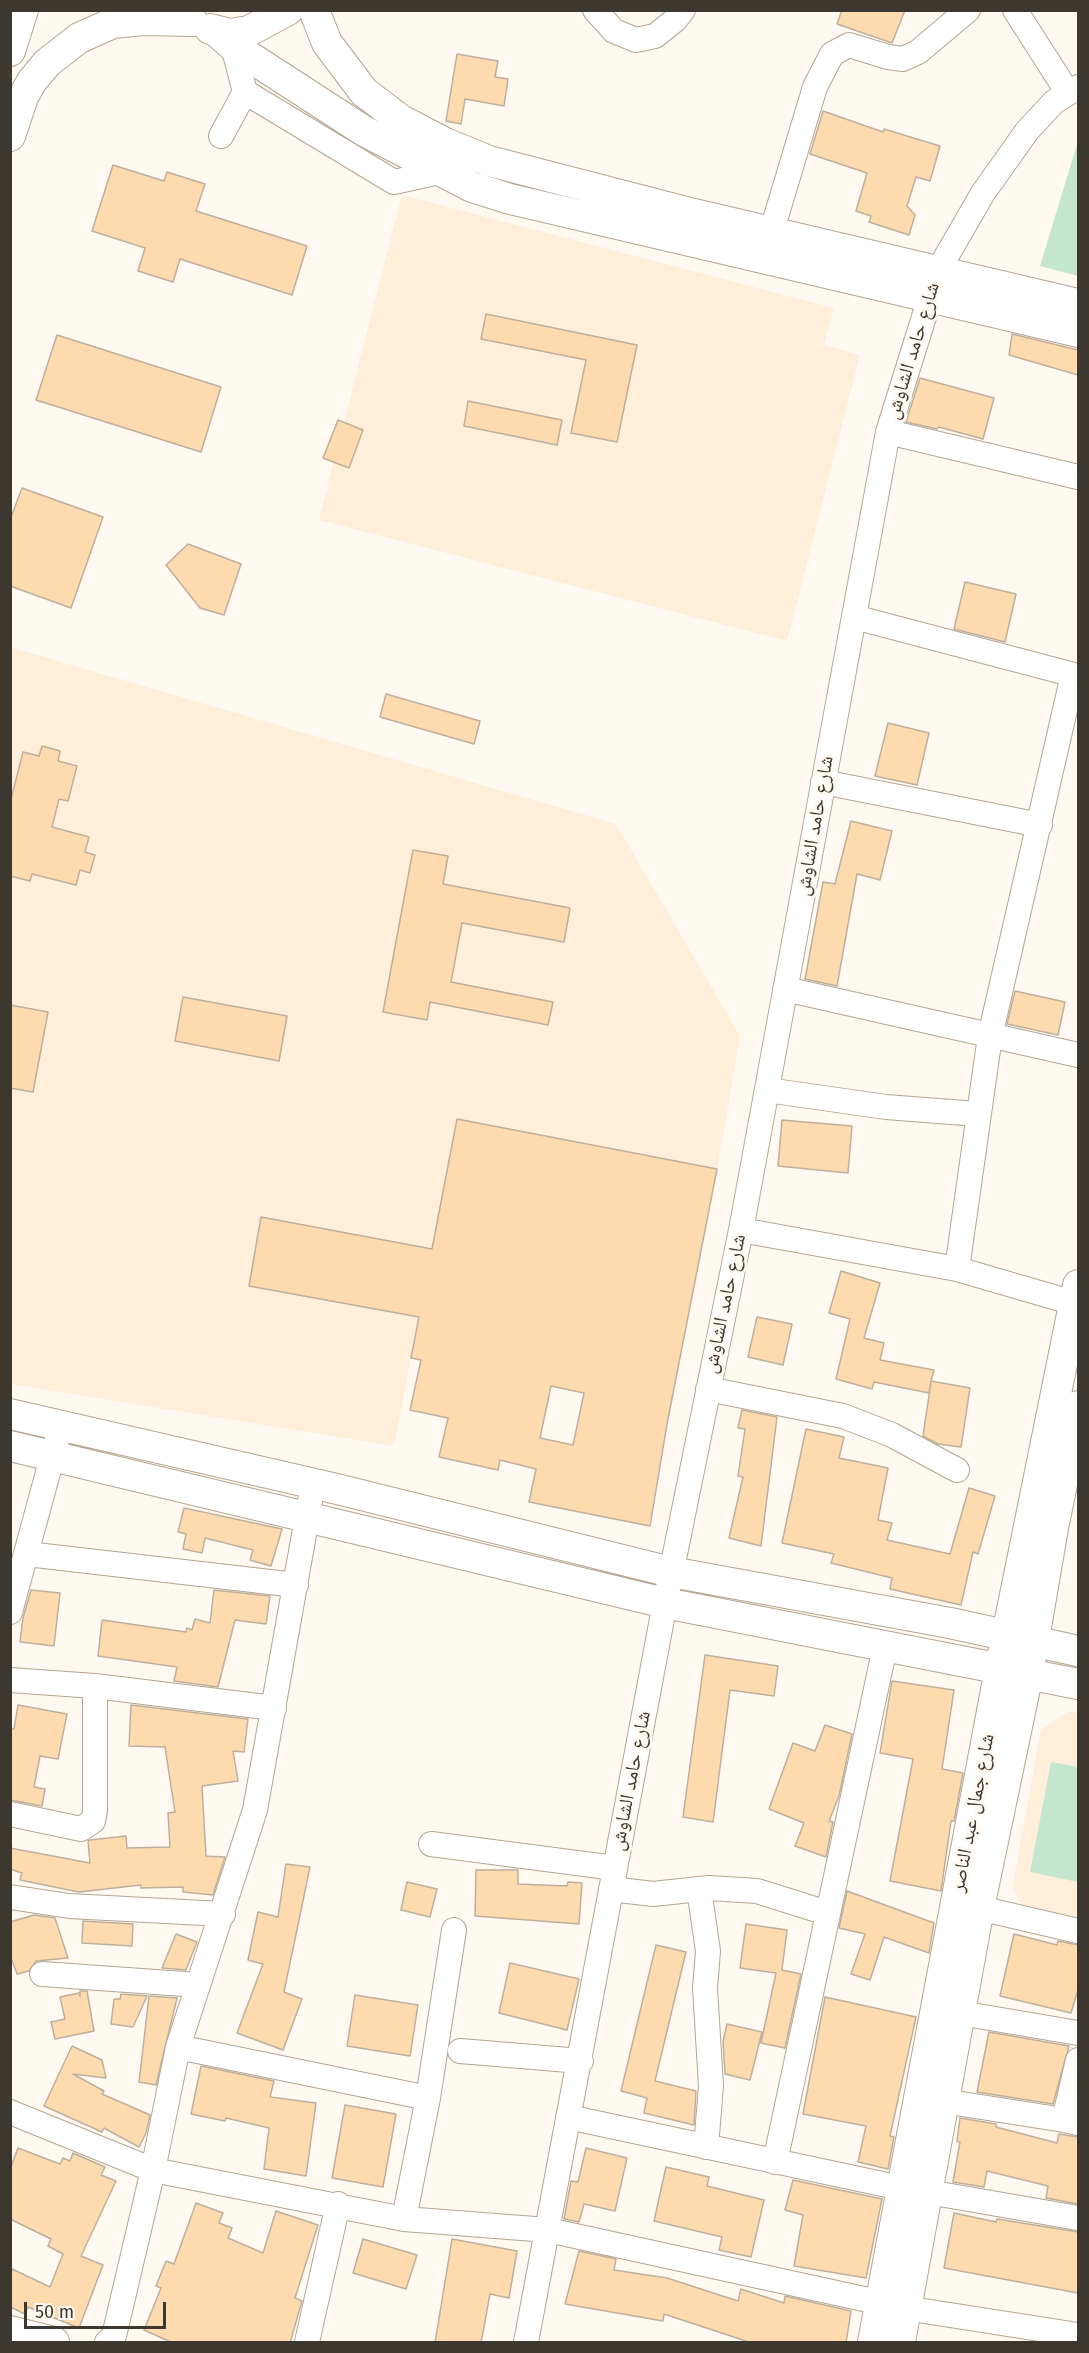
<!DOCTYPE html>
<meta charset="utf-8">
<style>
body{margin:0}
#map{position:relative;width:1089px;height:2353px;overflow:hidden;background:#fff9f1;font-family:"Fira Sans",sans-serif}
canvas{display:block}
.frame{position:absolute;inset:0;border:12px solid #3c372f;pointer-events:none}
.scale{position:absolute;left:24px;top:2302px;width:142px;height:27px;box-sizing:border-box;border:3px solid #3c372f;border-top:0;padding-left:8px;font-size:18px;line-height:21px;white-space:nowrap;color:#3c372f;-webkit-text-stroke:4px #fff9f1;paint-order:stroke}
</style>
<div id="map">
<canvas width="1089" height="2353"></canvas>
<div class="frame"></div>
<div class="scale">50 m</div>
</div>
<script>
const g = document.querySelector('canvas').getContext('2d');
g.lineJoin = 'round';
function fill(path, color) { g.fillStyle = color; g.fill(path, 'evenodd'); }
const toPath = rows => new Path2D(rows.map(r => 'M' + r).join(''));
function trace(path, color, width, dash) { g.strokeStyle = color; g.lineWidth = width; g.lineCap = dash ? 'butt' : 'round'; g.setLineDash(dash || []); g.stroke(path); }
function write(font, color, halo, rows, align = 'center') {
  g.font = font + ' "Fira Sans","Noto Naskh Arabic",sans-serif'; g.lineWidth = 6; g.setLineDash([]); g.textBaseline = 'middle'; g.strokeStyle = halo; g.fillStyle = color; for (const [text, x, y, turn = 0] of rows) {
    g.save(); g.translate(x, y); g.rotate((+turn || 0) * Math.PI / 180); g.textAlign = isNaN(turn) ? turn : align; if (halo) g.strokeText(text, 0, 0); g.fillText(text, 0, 0); g.restore();
  }
}
fill(toPath([
 [402,195,834,308,824,345,860,355,787,641,319,520],
 [10,647,616,824,740,1036,717,1169,457,1119,394,1446,11,1384],
 [1069,1711,1078,1713,1078,1918,1026,1909,1012,1890,1041,1730]
]), '#ffefda');
fill(toPath([
 [1078,141,1078,276,1040,266],
 [1051,1762,1078,1767,1078,1882,1030,1872]
]), '#c4e5ce');
const building = toPath([
 [842,10,905,10,892,43,837,24,842,10],
 [457,54,498,61,495,77,508,79,504,106,465,99,461,124,446,121,457,54],
 [823,111,883,132,884,129,940,146,930,181,916,177,907,206,915,215,909,235,869,222,871,216,856,211,867,173,810,154,823,111],
 [113,165,164,181,167,172,205,184,196,211,307,246,292,295,180,259,173,282,138,271,145,248,92,231,113,165],
 [486,314,637,345,617,442,571,433,586,360,481,339,486,314],
 [1012,334,1078,350,1078,375,1009,355,1012,334],
 [57,335,221,387,201,452,36,400,57,335],
 [920,378,994,398,983,439,939,427,937,429,906,422,920,378],
 [468,401,562,420,557,445,464,426,468,401],
 [338,420,363,430,349,468,323,458,338,420],
 [22,488,103,517,71,608,10,586,10,520,22,488],
 [188,544,241,564,224,615,200,608,166,565,188,544],
 [965,582,1016,594,1005,642,954,629,965,582],
 [386,694,480,721,474,744,380,717,386,694],
 [888,723,929,733,917,785,875,776,888,723],
 [42,746,60,751,58,761,77,766,68,801,59,799,52,827,89,837,85,852,95,855,90,873,80,870,76,885,32,874,30,881,10,876,10,803,23,752,39,756,42,746],
 [851,821,892,831,880,880,857,874,837,986,805,979,823,882,835,884,851,821],
 [413,850,448,856,443,884,570,908,564,942,462,923,451,982,553,1002,548,1025,430,1002,427,1020,383,1012,413,850],
 [1015,991,1065,1002,1058,1035,1007,1024,1015,991],
 [183,997,287,1016,279,1061,175,1041,183,997],
 [10,1005,48,1012,33,1092,10,1088,10,1005],
 [457,1119,717,1169,667,1424,650,1526,529,1502,536,1469,500,1460,498,1470,439,1457,448,1418,410,1410,421,1360,411,1358,419,1317,249,1286,261,1217,432,1249,457,1119],
 [551,1386,584,1393,573,1445,540,1438,551,1386],
 [782,1120,852,1126,848,1173,778,1166,782,1120],
 [841,1271,880,1283,864,1338,884,1343,880,1360,934,1370,931,1381,970,1388,961,1447,938,1444,923,1436,931,1382,929,1393,874,1382,872,1389,836,1379,850,1319,829,1313,841,1271],
 [757,1317,792,1324,783,1365,748,1357,757,1317],
 [742,1410,777,1417,761,1546,729,1538,743,1477,738,1476,745,1429,738,1428,742,1410],
 [806,1429,844,1437,839,1458,888,1468,878,1520,892,1523,887,1540,950,1554,969,1488,995,1496,978,1554,973,1552,961,1605,890,1589,892,1578,831,1563,834,1554,782,1543,806,1429],
 [184,1508,282,1529,271,1566,250,1560,253,1550,205,1538,202,1553,183,1549,186,1534,178,1532,184,1508],
 [31,1590,60,1593,54,1646,20,1642,23,1618,31,1590],
 [214,1590,270,1596,266,1624,235,1620,218,1687,174,1681,177,1667,98,1656,102,1620,186,1632,187,1628,192,1630,195,1619,210,1623,214,1590],
 [705,1655,778,1666,774,1696,730,1690,713,1822,683,1817,705,1655],
 [892,1681,954,1690,942,1769,963,1773,954,1821,951,1821,941,1891,890,1881,913,1759,880,1753,892,1681],
 [18,1705,67,1714,58,1759,40,1756,34,1787,45,1789,42,1806,10,1800,10,1728,14,1729,18,1705],
 [131,1705,248,1719,244,1752,233,1751,238,1781,202,1786,206,1856,225,1857,213,1895,183,1892,183,1887,141,1888,141,1885,79,1892,20,1880,22,1873,10,1869,10,1848,90,1863,88,1841,90,1840,126,1836,127,1848,170,1847,168,1813,175,1812,165,1747,129,1746,131,1705],
 [825,1725,852,1734,839,1796,829,1821,833,1822,826,1857,795,1846,804,1823,769,1809,793,1743,815,1751,825,1725],
 [286,1864,310,1867,284,1992,302,1999,283,2050,237,2033,263,1964,248,1960,258,1912,278,1917,286,1864],
 [476,1870,518,1870,518,1884,567,1886,568,1882,582,1883,579,1924,475,1916,476,1870],
 [407,1882,437,1889,430,1917,401,1910,407,1882],
 [847,1891,934,1923,929,1953,884,1937,870,1980,851,1974,865,1934,839,1928,847,1891],
 [34,1915,55,1918,68,1958,36,1961,29,1971,17,1974,10,1955,10,1922,34,1915],
 [83,1921,133,1924,132,1946,82,1943,83,1921],
 [746,1924,787,1930,782,1970,801,1974,785,2048,761,2043,776,1973,740,1968,746,1924],
 [176,1934,197,1942,186,1970,162,1968,176,1934],
 [1014,1934,1057,1945,1058,1941,1078,1945,1078,1990,1071,2013,1000,1996,1014,1934],
 [656,1945,686,1952,655,2081,696,2091,694,2125,644,2113,647,2098,621,2091,656,1945],
 [510,1963,579,1979,567,2030,499,2013,510,1963],
 [80,1991,87,1991,94,2031,55,2039,51,2022,65,2019,60,1997,79,1993,80,1996,80,1991],
 [121,1994,147,1996,133,2027,111,2024,114,1999,120,1999,121,1994],
 [355,1995,418,2005,410,2056,347,2046,355,1995],
 [149,1996,177,1998,156,2085,139,2082,149,1996],
 [825,1997,916,2017,890,2136,894,2137,888,2169,858,2162,866,2126,803,2114,825,1997],
 [727,2024,762,2032,750,2080,725,2074,723,2042,727,2024],
 [989,2032,1069,2046,1053,2104,977,2092,989,2032],
 [72,2046,102,2060,106,2078,73,2074,104,2091,102,2094,150,2115,146,2133,139,2147,104,2128,102,2132,44,2106,72,2046],
 [201,2066,274,2081,270,2097,316,2103,306,2176,264,2169,269,2128,226,2118,225,2121,191,2114,201,2066],
 [345,2105,396,2114,383,2187,332,2178,345,2105],
 [960,2118,996,2124,996,2127,1057,2143,1059,2134,1078,2137,1078,2204,1046,2198,1048,2186,987,2171,984,2187,953,2182,960,2142,957,2141,960,2118],
 [18,2148,60,2164,63,2158,70,2161,73,2153,105,2167,101,2175,116,2181,81,2256,103,2265,79,2328,28,2307,25,2314,10,2307,10,2268,50,2287,63,2254,48,2246,51,2239,10,2219,10,2169,18,2148],
 [586,2148,627,2158,615,2211,584,2204,579,2222,564,2219,571,2181,578,2182,586,2148],
 [666,2167,709,2177,707,2186,764,2200,751,2257,719,2250,722,2237,654,2221,666,2167],
 [793,2180,882,2199,866,2278,794,2266,803,2215,785,2210,793,2180],
 [196,2203,223,2213,219,2223,232,2228,228,2238,263,2253,276,2211,318,2225,295,2298,302,2301,290,2343,173,2343,144,2330,161,2288,156,2286,166,2261,174,2264,196,2203],
 [954,2213,996,2222,997,2219,1078,2232,1078,2293,944,2268,954,2213],
 [363,2239,417,2255,406,2289,353,2273,363,2239],
 [452,2239,517,2251,509,2298,490,2294,481,2343,435,2343,452,2239],
 [579,2251,616,2259,614,2270,667,2278,738,2301,741,2289,784,2303,785,2296,851,2311,846,2343,752,2343,664,2314,663,2321,565,2304,579,2251]
]);
fill(building, '#fddbaf');
trace(building, '#beaf9d', 1.5);
const minor = toPath([
 [595,10,614,31,636,40,655,36,675,20,683,10],
 [1015,10,1068,93],
 [233,46,245,92,394,182,439,172],
 [221,136,245,92],
 [772,230,815,87,832,54,849,45,888,57,903,59,918,52,968,10],
 [888,432,1078,477],
 [854,617,1078,676],
 [823,782,1040,825],
 [785,989,1078,1055],
 [767,1090,886,1107,978,1114],
 [741,1230,957,1269,1074,1303],
 [957,1269,990,1036,1073,675],
 [708,1389,843,1416,892,1435,957,1470],
 [27,1554,296,1585],
 [10,1612,61,1425],
 [10,1680,95,1686,274,1708],
 [10,1814,81,1829,93,1821,95,1811,95,1686],
 [431,1844,615,1868],
 [611,1889,653,1894,709,1888,757,1891,827,1913],
 [699,1889,708,1951,705,1988,711,2086,706,2147],
 [10,1897,69,1906,223,1914],
 [979,1908,1078,1931],
 [42,1974,198,1985],
 [960,2013,1078,2033],
 [178,2047,428,2098],
 [460,2051,581,2061],
 [943,2101,1064,2120],
 [10,2112,153,2170,404,2219,548,2230,905,2308,1078,2335],
 [568,2117,901,2188],
 [1078,2123,1064,2120,1078,2060],
 [775,2162,885,1647],
 [928,2192,1078,2218],
 [404,2219,428,2098,454,1930],
 [107,2342,114,2336,153,2170,178,2047,255,1810,313,1484],
 [307,2342,338,2204],
 [526,2342,665,1603,741,1230,888,432,939,269,983,193,1027,131,1054,102,1078,87]
]);
const major = toPath([
 [314,10,327,43,364,92,401,120,445,143,489,161,686,212,1078,304],
 [210,29,230,34,249,31,288,10],
 [217,32,233,46,364,131,472,187,510,199,1078,332],
 [10,51,23,10],
 [10,136,23,97,32,81,47,63,79,38,113,23,143,20,192,21],
 [10,1414,337,1489,671,1572,950,1623,1078,1651],
 [10,1446,665,1603,1078,1684],
 [10,2331,54,2342],
 [873,2342,1000,1669,1078,1285],
 [900,2342,979,1908,1028,1674,1053,1528,1078,1406]
]);
trace(minor, '#b3a592', 26);
trace(major, '#b3a592', 32);
trace(minor, '#fff', 24);
trace(major, '#fff', 30);
write('20px', '#3c372f', '#fff9f1', [
 ["شارع حامد الشاوش",913,351,-73],
 ["شارع حامد الشاوش",815,826,-80],
 ["شارع حامد الشاوش",725,1304,-78],
 ["شارع حامد الشاوش",631,1781,-79],
 ["شارع جمال عبد الناصر",973,1813,-79]
]);
</script>
